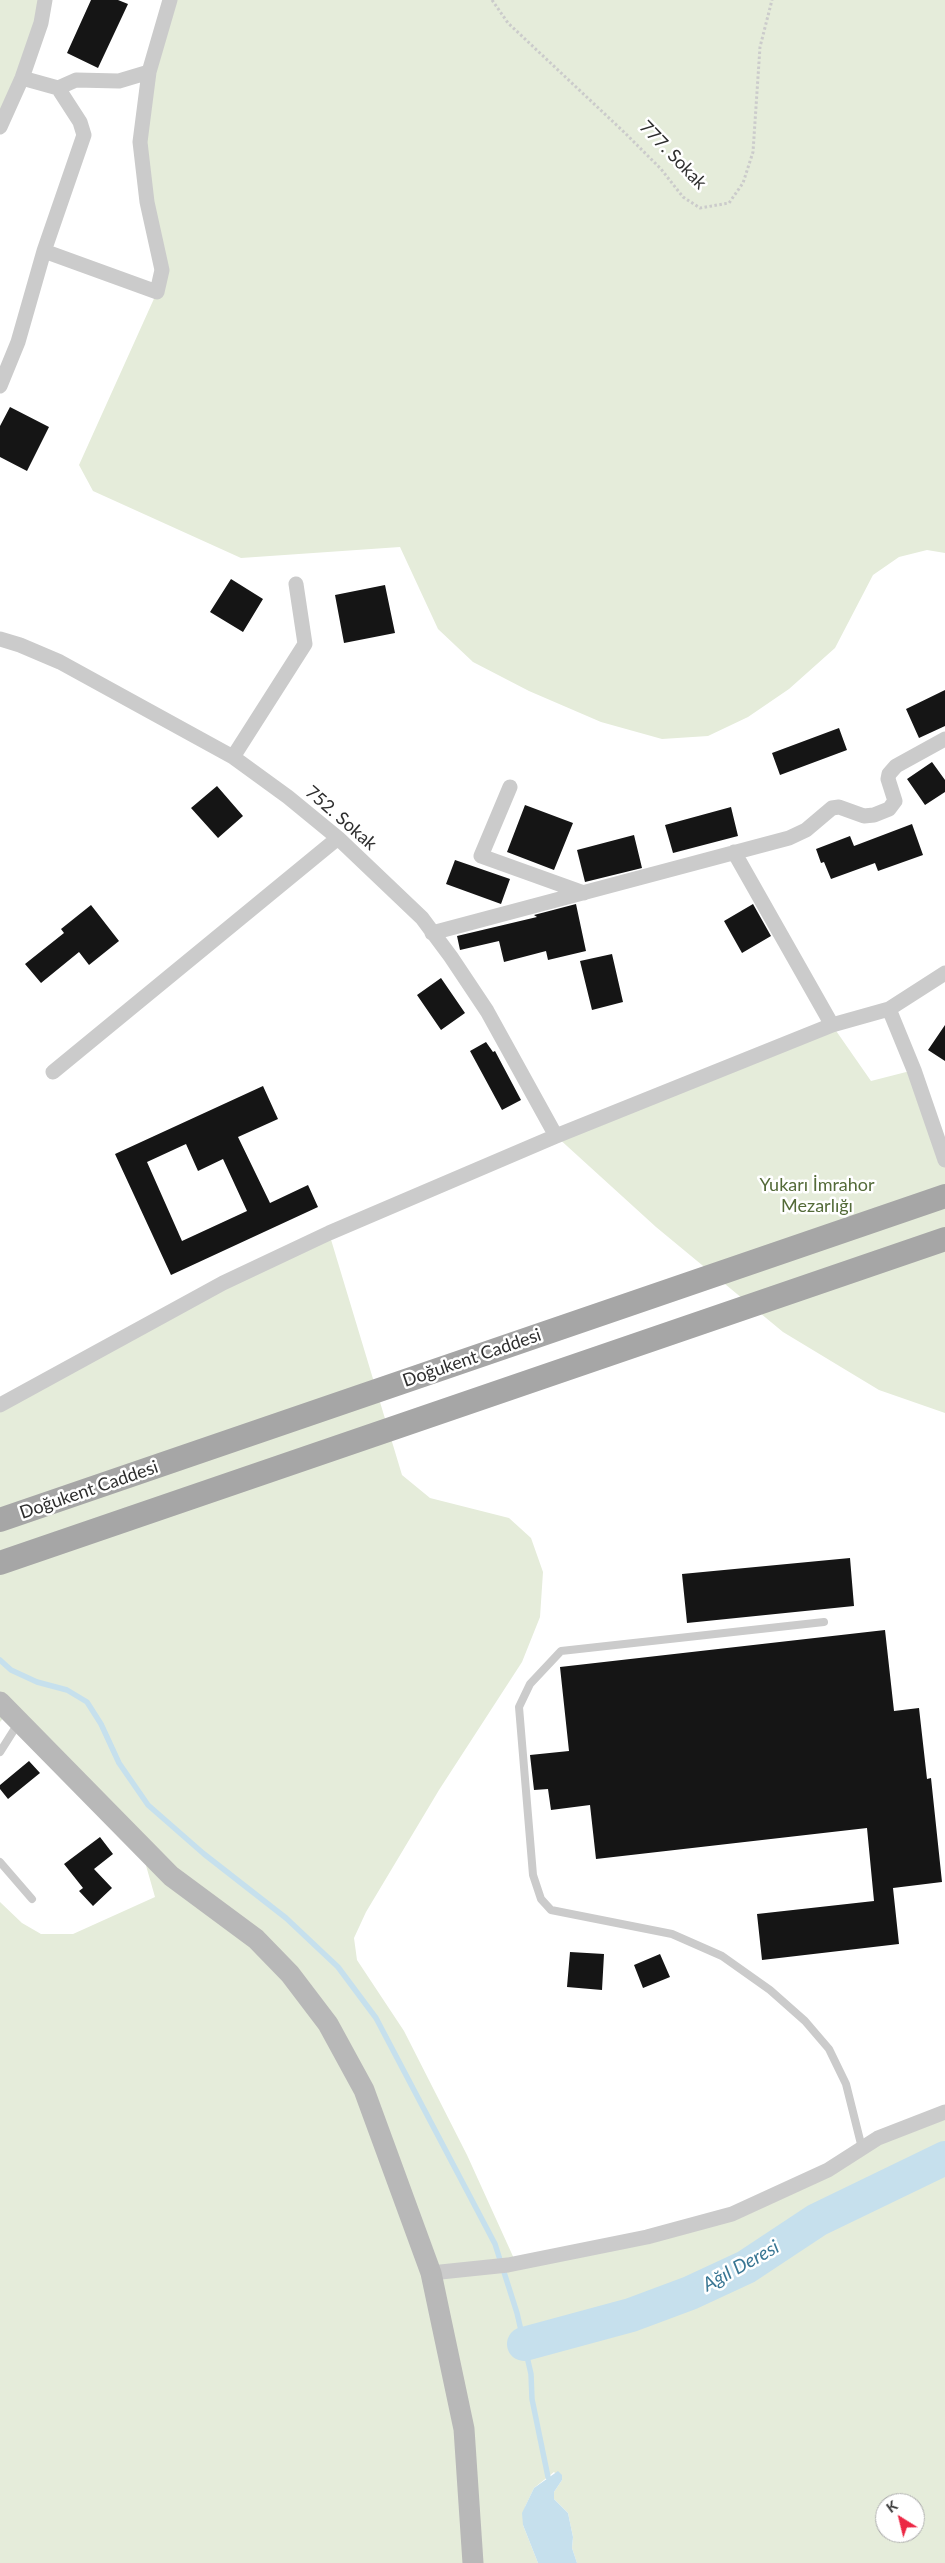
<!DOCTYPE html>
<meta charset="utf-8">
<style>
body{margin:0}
#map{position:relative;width:945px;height:2563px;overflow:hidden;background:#fff;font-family:Lato,sans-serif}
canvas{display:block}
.north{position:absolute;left:875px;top:2493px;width:50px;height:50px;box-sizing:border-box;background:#fff;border:1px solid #ababab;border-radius:50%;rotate:324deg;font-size:14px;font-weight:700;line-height:20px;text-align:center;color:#2e2e2e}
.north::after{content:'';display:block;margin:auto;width:18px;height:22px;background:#ec2845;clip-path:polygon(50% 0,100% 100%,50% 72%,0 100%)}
</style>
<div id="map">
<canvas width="945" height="2563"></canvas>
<div class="north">K</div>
</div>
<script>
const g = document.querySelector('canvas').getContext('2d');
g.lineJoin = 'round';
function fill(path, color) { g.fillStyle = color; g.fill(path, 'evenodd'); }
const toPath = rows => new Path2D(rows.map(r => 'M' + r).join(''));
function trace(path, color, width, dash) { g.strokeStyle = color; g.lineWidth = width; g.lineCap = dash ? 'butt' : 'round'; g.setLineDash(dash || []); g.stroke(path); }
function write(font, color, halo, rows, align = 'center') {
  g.font = font + ' Lato,sans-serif'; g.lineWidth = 5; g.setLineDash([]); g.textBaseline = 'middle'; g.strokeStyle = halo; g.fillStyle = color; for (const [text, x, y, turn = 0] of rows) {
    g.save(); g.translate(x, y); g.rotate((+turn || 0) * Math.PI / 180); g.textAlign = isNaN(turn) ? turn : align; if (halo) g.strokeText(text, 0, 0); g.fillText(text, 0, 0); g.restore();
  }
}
fill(toPath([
 [0,0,45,0,0,127],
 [170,0,945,0,945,553,927,550,899,557,873,575,835,648,789,689,748,717,708,736,662,739,601,722,529,691,473,662,438,629,400,547,241,558,93,491,79,465,157,292,140,142],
 [832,1025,871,1081,914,1070,945,1140,945,1413,879,1390,783,1332,656,1227,556,1136],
 [329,1233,402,1475,430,1498,509,1518,531,1538,543,1572,540,1617,522,1662,439,1790,366,1912,354,1938,357,1960,404,2031,467,2155,516,2263,732,2214,945,2112,945,2563,577,2563,572,2548,573,2537,568,2513,554,2499,554,2492,562,2480,554,2472,534,2488,525,2507,523,2525,538,2563,0,2563,0,1902,22,1923,41,1934,73,1934,155,1897,141,1848,9,1711,0,1722,0,1405],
 [885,2503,915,2503,915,2533,885,2533]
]), '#e5ecda');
fill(toPath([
 [558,2471,562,2475,562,2480,554,2492,554,2499,568,2513,573,2537,572,2548,577,2563,538,2563,523,2525,522,2513,534,2488]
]), '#c6e0ed');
trace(toPath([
 [0,1660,11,1670,37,1682,67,1690,87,1702,101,1724,119,1763,148,1805,204,1854,286,1918,338,1967,376,2018,495,2244,517,2313,531,2374,532,2399,548,2477]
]), '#c6e0ed', 5.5);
trace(toPath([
 [524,2344,631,2315,690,2293,746,2267,817,2220,945,2158]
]), '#c6e0ed', 34);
fill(toPath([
 [91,0,118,0,128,4,98,68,67,53],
 [10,407,49,427,27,471,0,457,0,426],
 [231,579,263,599,243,632,210,612],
 [385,585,395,633,344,643,335,595],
 [945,690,945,726,919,738,906,709],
 [839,728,847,750,780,775,772,753],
 [932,762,945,780,945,792,925,805,907,779],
 [217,786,243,816,218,838,191,808],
 [525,805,573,823,554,870,507,852],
 [731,807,738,836,673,853,665,825],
 [912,824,923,855,878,871,875,863,831,879,824,862,821,863,816,849,850,836,854,846],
 [634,835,642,868,585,882,577,850],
 [455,860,510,879,501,904,446,884],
 [576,904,586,951,548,960,546,951,504,962,499,941,460,950,457,936,537,917,534,915],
 [753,904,771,936,742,953,724,921],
 [91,905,119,941,89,965,79,952,41,983,25,964,64,933,61,929],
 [612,954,623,1002,592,1010,580,961],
 [441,978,465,1013,441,1030,417,995],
 [945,1025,945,1061,928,1050],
 [486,1042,493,1052,495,1051,521,1100,502,1110,470,1051],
 [263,1086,278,1119,238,1137,270,1203,308,1185,318,1207,171,1275,115,1154],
 [186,1144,198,1171,223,1159,247,1211,182,1241,147,1162],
 [850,1558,854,1606,687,1623,682,1574],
 [885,1630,894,1711,919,1708,927,1779,931,1778,942,1882,893,1888,899,1944,762,1960,757,1914,874,1901,867,1828,596,1859,590,1805,551,1810,548,1789,534,1790,530,1755,569,1751,560,1667],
 [29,1761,40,1773,8,1799,0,1789,0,1785],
 [100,1837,113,1854,94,1869,112,1888,93,1906,79,1891,83,1888,64,1864],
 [570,1952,604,1954,602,1990,567,1987],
 [660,1954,670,1977,643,1988,634,1965]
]), '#151515');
trace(toPath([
 [492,0,508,23,625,133,661,169,683,197,700,208,729,203,743,183,753,152,760,47,772,0]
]), '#cbcbcb', 3, [2.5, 2.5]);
trace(toPath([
 [824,1622,561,1651,530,1684,519,1707,533,1875,541,1899,551,1910,672,1934,722,1956,770,1990,805,2021,829,2049,846,2084,862,2148],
 [0,1752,19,1722],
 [0,1862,32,1899]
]), '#cbcbcb', 8);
trace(toPath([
 [22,78,58,88],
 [0,127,22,78,41,23,45,0],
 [44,251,157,292,162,270,147,202,140,142,149,72],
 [0,386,18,342,44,251,84,135,80,122,58,88,76,80,119,81,149,72,170,0],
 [0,639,20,645,60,662,233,757,288,797,338,838,422,918,451,957,487,1011,556,1136],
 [233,757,305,644,296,584],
 [510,787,481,856,584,893],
 [734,852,832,1025],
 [432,933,789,838,806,830,832,808,839,807,864,816,874,815,889,809,895,801,888,779,889,774,896,766,945,739],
 [889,1009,914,1070,945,1160],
 [53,1072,338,838],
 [0,1405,223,1283,329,1233,556,1136,832,1025,889,1009,945,973],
 [431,2273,508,2265,647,2237,732,2214,828,2170,878,2138,945,2112]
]), '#cbcbcb', 15);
trace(toPath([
 [0,1702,171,1876,256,1939,290,1974,328,2024,364,2090,431,2273,464,2429,473,2563]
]), '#b8b8b8', 21);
trace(toPath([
 [0,1520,945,1196],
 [0,1563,945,1239]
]), '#a6a6a6', 24);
write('18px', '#2e2e2e', '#fff', [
 ["777. Sokak",673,155,46],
 ["752. Sokak",341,818,41],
 ["Doğukent Caddesi",472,1358,-19],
 ["Doğukent Caddesi",89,1490,-19]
]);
write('18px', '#546b39', '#fff', [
 ["Yukarı İmrahor",817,1185],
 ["Mezarlığı",817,1206]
]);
write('italic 19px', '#397693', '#fff', [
 ["Ağıl Deresi",741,2266,-29]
]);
</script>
